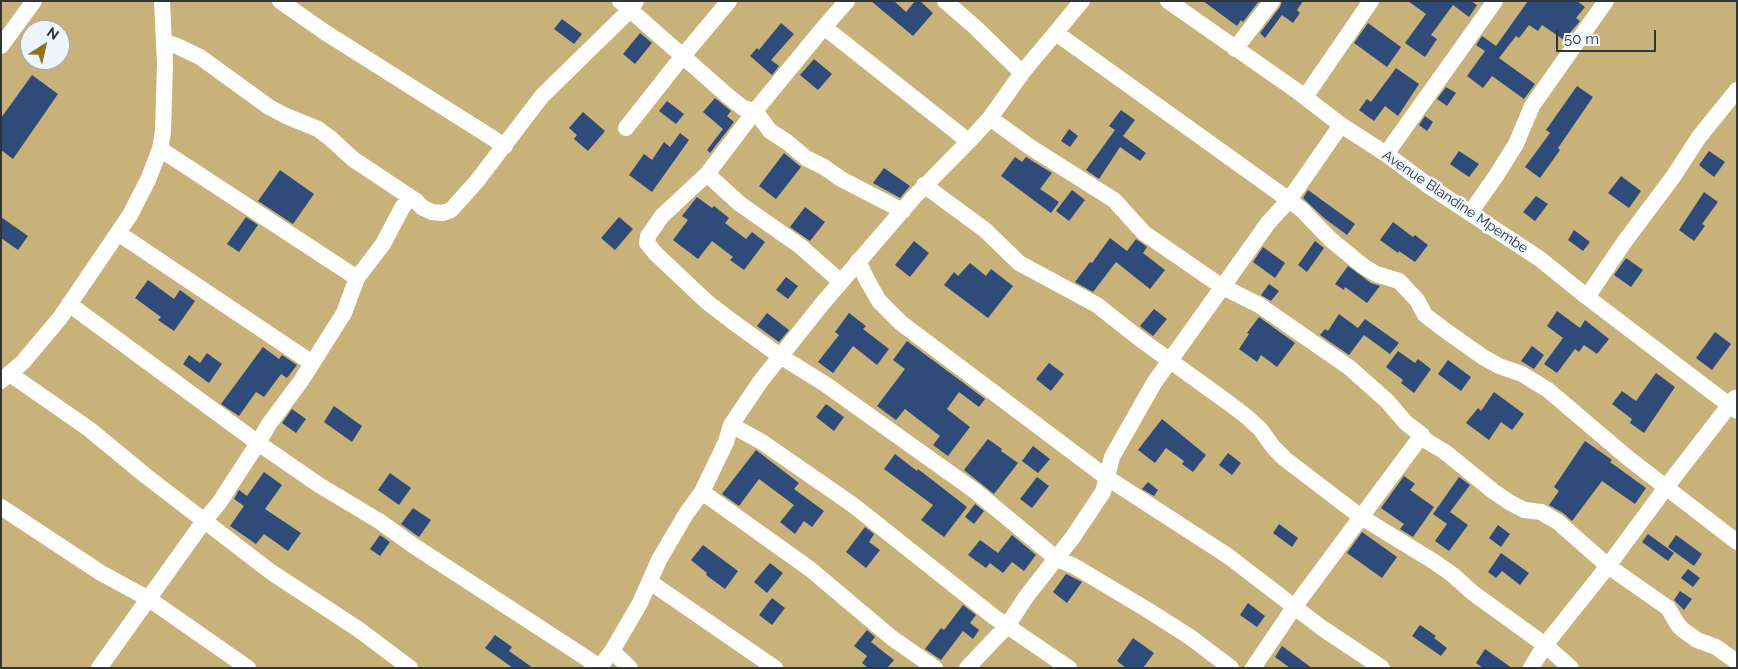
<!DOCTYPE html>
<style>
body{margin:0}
#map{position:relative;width:1738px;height:669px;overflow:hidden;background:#dfe7f4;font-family:Raleway,sans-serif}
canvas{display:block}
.frame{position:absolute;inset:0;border:2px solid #313439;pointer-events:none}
.north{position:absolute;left:20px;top:20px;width:50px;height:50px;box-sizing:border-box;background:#eef5ff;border:1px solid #a2a8b0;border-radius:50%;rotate:35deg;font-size:14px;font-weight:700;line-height:20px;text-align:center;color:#313439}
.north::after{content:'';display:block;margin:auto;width:18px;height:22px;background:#92751b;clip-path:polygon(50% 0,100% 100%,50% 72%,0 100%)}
.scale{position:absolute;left:1556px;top:30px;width:100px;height:22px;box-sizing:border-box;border:2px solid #313439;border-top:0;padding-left:6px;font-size:15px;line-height:18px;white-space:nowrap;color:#313439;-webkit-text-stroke:4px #eef5ff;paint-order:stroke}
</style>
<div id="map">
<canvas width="1738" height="669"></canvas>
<div class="frame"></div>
<div class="north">N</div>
<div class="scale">50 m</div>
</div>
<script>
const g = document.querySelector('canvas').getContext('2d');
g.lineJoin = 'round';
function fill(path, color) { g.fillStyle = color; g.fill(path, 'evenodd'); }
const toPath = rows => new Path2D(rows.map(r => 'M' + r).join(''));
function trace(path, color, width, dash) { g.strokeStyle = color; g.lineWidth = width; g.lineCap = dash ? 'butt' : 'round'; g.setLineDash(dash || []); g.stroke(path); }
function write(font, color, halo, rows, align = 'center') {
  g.font = font + ' Raleway,sans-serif'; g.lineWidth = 5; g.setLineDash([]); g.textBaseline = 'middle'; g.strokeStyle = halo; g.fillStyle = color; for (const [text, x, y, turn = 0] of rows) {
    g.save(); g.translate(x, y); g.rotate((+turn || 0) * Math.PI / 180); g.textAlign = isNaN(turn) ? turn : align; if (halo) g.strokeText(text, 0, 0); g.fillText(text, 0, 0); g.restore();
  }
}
fill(toPath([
 [1,1,1737,1,1737,668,1,668],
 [30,30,60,30,60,60,30,60]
]), '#c8b27a');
fill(toPath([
 [871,1,894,1,906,12,915,1,920,1,933,13,913,36],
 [1203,1,1259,1,1243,22,1241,20,1237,26],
 [1282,1,1303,1,1297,10,1300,13,1293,23,1282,15,1265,38,1260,33,1280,7],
 [1408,1,1471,1,1477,5,1469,17,1453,5,1431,35,1437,39,1425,57,1405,43,1426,14],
 [1528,1,1577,1,1585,7,1576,18,1580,21,1564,40,1542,25,1538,31,1529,25,1519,38,1516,36,1499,58,1535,84,1524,99,1492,76,1483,88,1467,76,1485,51,1476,45,1482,36,1496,46],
 [562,19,582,34,574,44,554,29],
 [781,23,794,34,771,60,779,66,772,75,750,56,757,48,759,50],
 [1368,23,1401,47,1387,67,1354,43],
 [640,33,652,43,635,64,623,54],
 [814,59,832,74,818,90,800,75],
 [1396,68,1419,84,1398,116,1385,106,1374,121,1359,110,1367,99,1371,102],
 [32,75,58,94,13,159,1,150,1,118],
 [1577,86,1593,97,1558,148,1560,150,1540,178,1525,167,1550,133,1546,130],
 [1446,87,1456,93,1447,106,1437,99],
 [715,98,731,111,727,116,734,122,710,153,707,150,723,129,703,112],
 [667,101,684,114,676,124,659,111],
 [1121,110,1135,120,1123,136,1146,153,1140,161,1120,147,1099,179,1086,170,1115,130,1109,126],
 [583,112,605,131,588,151,574,139,577,135,569,128],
 [1425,116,1433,122,1427,131,1419,125],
 [1069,129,1078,136,1070,147,1061,141],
 [680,133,689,140,652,192,629,175,644,154,652,160,664,142,670,147],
 [1459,151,1479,164,1469,177,1450,164],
 [1709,151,1725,162,1714,177,1699,165],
 [784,153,801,167,776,199,759,186],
 [1015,157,1022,162,1026,157,1052,173,1040,189,1059,202,1051,213,1001,176],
 [884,168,910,186,900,198,873,183],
 [280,170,314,194,293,224,258,201],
 [1621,176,1641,191,1629,208,1608,193],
 [1072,190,1085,200,1069,221,1056,211],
 [1308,190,1355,224,1347,235,1324,218,1303,198],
 [1704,192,1718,202,1702,224,1705,226,1694,241,1679,230],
 [1536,196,1548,204,1535,221,1523,212],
 [697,197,712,208,714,206,729,218,725,223,746,239,752,232,765,242,744,270,730,260,733,257,712,241,698,259,673,240,688,220,682,216],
 [805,207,825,222,810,241,790,227],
 [1,217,28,236,18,250,1,238],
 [246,217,258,225,239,252,227,244],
 [619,217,633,229,615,250,601,238],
 [1393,222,1413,237,1415,235,1428,245,1415,262,1399,251,1398,253,1380,240],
 [1574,230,1590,242,1583,251,1568,240],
 [1110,238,1127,251,1136,239,1147,247,1143,253,1165,270,1150,289,1116,262,1093,292,1075,282,1090,262,1092,263],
 [914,241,929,253,910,277,895,265],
 [1315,241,1324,248,1307,272,1298,265],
 [1263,247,1285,263,1275,278,1253,262],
 [1626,258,1643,270,1631,287,1614,275],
 [970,263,986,276,991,269,1013,286,988,318,944,285,954,272,958,276],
 [1348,266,1371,283,1380,286,1367,303,1345,287,1344,290,1335,284],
 [786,277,798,286,788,299,776,290],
 [148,280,174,299,180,290,195,301,174,331,158,320,161,317,135,298],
 [1269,284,1279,291,1271,301,1261,295],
 [1154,309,1167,319,1153,336,1140,326],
 [1557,311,1580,328,1585,320,1609,339,1597,354,1584,345,1579,352,1575,349,1557,373,1544,364,1563,338,1547,326],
 [767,313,789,330,779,342,757,326],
 [849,313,866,326,863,329,889,349,877,365,853,346,833,373,818,362,839,335,835,332],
 [1339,314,1358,328,1365,319,1399,343,1390,354,1364,335,1349,355,1320,335,1325,329,1328,331],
 [1259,317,1295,343,1277,367,1261,355,1257,362,1239,349,1249,334,1247,333],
 [1715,332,1731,344,1712,370,1696,358],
 [907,341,985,399,979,407,959,392,947,409,970,427,948,456,933,445,940,436,905,409,896,420,877,406,905,369,893,360],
 [1532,346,1544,355,1534,369,1521,361],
 [263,347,279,359,282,355,297,365,287,378,281,374,264,397,256,392,239,416,221,404],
 [1398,351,1415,363,1418,359,1431,369,1414,393,1401,383,1403,380,1386,367],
 [207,353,222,364,209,383,183,364,189,355,200,363],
 [1448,360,1471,377,1461,391,1438,374],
 [1049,363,1064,374,1051,391,1036,379],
 [1656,373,1675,387,1644,433,1630,423,1632,419,1612,404,1622,391,1636,401],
 [1494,392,1524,414,1512,430,1501,422,1489,440,1466,423,1478,408,1481,411],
 [826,404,844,417,834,431,816,417],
 [334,406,362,426,352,442,324,422],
 [292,409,306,419,296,433,282,423],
 [1162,419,1206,455,1193,472,1182,464,1184,461,1166,448,1155,463,1138,450],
 [988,439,1002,449,1001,451,1018,463,994,494,964,470],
 [1585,441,1612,460,1610,462,1646,488,1635,504,1602,481,1572,521,1563,513,1549,505,1559,491,1554,487],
 [1033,446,1050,459,1038,473,1022,461],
 [756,450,799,483,794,489,824,511,812,527,804,521,795,534,780,522,794,505,759,479,739,506,722,494],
 [1228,453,1241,463,1232,475,1219,465],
 [895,454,917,471,918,469,967,507,944,537,921,520,933,505,884,469],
 [264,472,282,485,265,509,301,533,288,551,264,534,256,544,230,526,244,506,234,499,239,490,247,496],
 [390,473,411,488,399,505,378,490],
 [1404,476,1415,484,1410,490,1434,507,1413,537,1400,529,1404,524,1381,508],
 [1037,477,1049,486,1032,508,1020,499],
 [1459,477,1470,485,1450,512,1468,525,1449,551,1435,541,1447,524,1433,514],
 [1148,482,1158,490,1154,496,1142,489],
 [975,504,984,511,974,524,965,517],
 [413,508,431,520,419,537,401,524],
 [1279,524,1298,538,1292,547,1273,533],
 [1498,525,1510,534,1501,547,1489,538],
 [865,527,874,534,869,542,880,550,866,568,846,552],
 [1362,532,1397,557,1382,578,1347,553],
 [1648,534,1674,553,1668,561,1642,542],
 [380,535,390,542,380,556,370,549],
 [1012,535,1036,555,1024,571,1012,562,1003,573,990,563,986,568,968,555,980,540,998,553],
 [1676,535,1702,554,1694,566,1668,547],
 [703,545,738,571,725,589,706,575,707,573,691,560],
 [1501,553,1529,573,1520,585,1502,571,1496,578,1488,572],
 [770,563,783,573,767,593,754,582],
 [1688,569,1700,578,1693,587,1681,578],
 [1066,574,1082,582,1067,603,1053,592],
 [1680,591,1692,599,1684,610,1674,600],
 [772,598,785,608,772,625,759,615],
 [1248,603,1265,616,1257,627,1240,615],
 [963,605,976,615,970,623,979,630,973,639,963,631,941,660,925,649,941,628,944,630],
 [1420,625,1436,636,1434,638,1447,648,1441,656,1412,636],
 [867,630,875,637,871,642,894,660,887,668,868,668,862,663,867,656,854,646],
 [495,635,512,647,509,651,533,668,513,668,485,648],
 [1133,638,1154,653,1143,668,1126,668,1117,661],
 [1282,646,1312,668,1290,668,1275,657],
 [1485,649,1512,668,1483,668,1476,663]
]), '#2e4b79');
trace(toPath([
 [280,1,326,33,505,146],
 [620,1,728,96,743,108,755,111,770,131,787,142,806,158,824,167,841,179,903,211],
 [847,1,824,27,755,111,707,174,662,216,648,236,647,243,656,254,707,302,733,322,780,356,825,384,975,491,1057,559,1074,566,1146,609,1190,637,1231,668],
 [945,1,975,27,1022,73],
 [1168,1,1297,91,1341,125,1386,154,1429,186,1540,259,1587,297,1737,411],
 [824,27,963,137,970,140],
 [1056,33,1289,200,1302,210,1330,239,1363,266,1376,274,1399,281,1417,300,1425,315,1446,331,1483,357,1499,366,1522,374,1548,390,1628,458,1737,542],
 [164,42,177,46,200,57,269,107,286,116,318,129,330,138,353,159,416,201,423,208,432,212,443,213,451,210,477,181,542,96,630,10,636,1],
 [1,46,34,1],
 [1235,49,1272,1],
 [1305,97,1371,1],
 [990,118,1030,147,1114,200,1144,233,1221,286,1259,305,1350,368,1387,401,1406,423,1422,435],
 [626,128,682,57,729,1],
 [160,149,357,278],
 [1386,154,1495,1],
 [707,174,740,204,800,246,841,282],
 [924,185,985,230,1019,263,1097,305,1140,339,1230,404,1247,417,1261,430,1273,447,1285,459,1361,517,1433,561,1453,575,1473,593,1545,645,1571,668],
 [1470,213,1496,176,1516,144,1532,106,1606,1],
 [118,233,312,363],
 [858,261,867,280,879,301,901,323,1106,477,1228,556,1322,628,1382,668],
 [1587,297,1625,241,1673,177,1699,137,1737,90],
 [69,304,258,443,319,485,379,521,414,546,600,667],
 [10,374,89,429,146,476,271,572,358,629,410,668],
 [1,381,23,362,60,318,130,215,148,180,160,149,163,132,165,64,162,1],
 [731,425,762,442,853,505,994,617,1069,668],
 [702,492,810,569,892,638,935,668],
 [1,507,101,573,149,599,248,668],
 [650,582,775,668],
 [612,651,630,668],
 [99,668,204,521,219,503,258,443,269,424,301,381,344,313,357,278,383,244,402,208,410,197],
 [599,668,612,651,640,603,659,560,686,514,702,492,726,442,731,425,760,382,822,304,914,197,970,140,990,118,1022,73,1082,1],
 [967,668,1007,626,1026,597,1073,537,1103,492,1112,457,1154,383,1268,223,1289,200,1341,125],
 [1253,668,1295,606,1422,435,1425,440,1445,452,1493,491,1509,502,1524,510,1541,512,1558,522,1608,566,1668,608,1678,625,1683,630,1697,640,1716,647,1737,662],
 [1531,668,1545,645,1608,566,1667,486,1735,398]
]), '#fff', 16);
write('14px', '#313439', '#eef5ff', [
 ["Avenue Blandine Mpembe",1455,202,34]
]);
</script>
